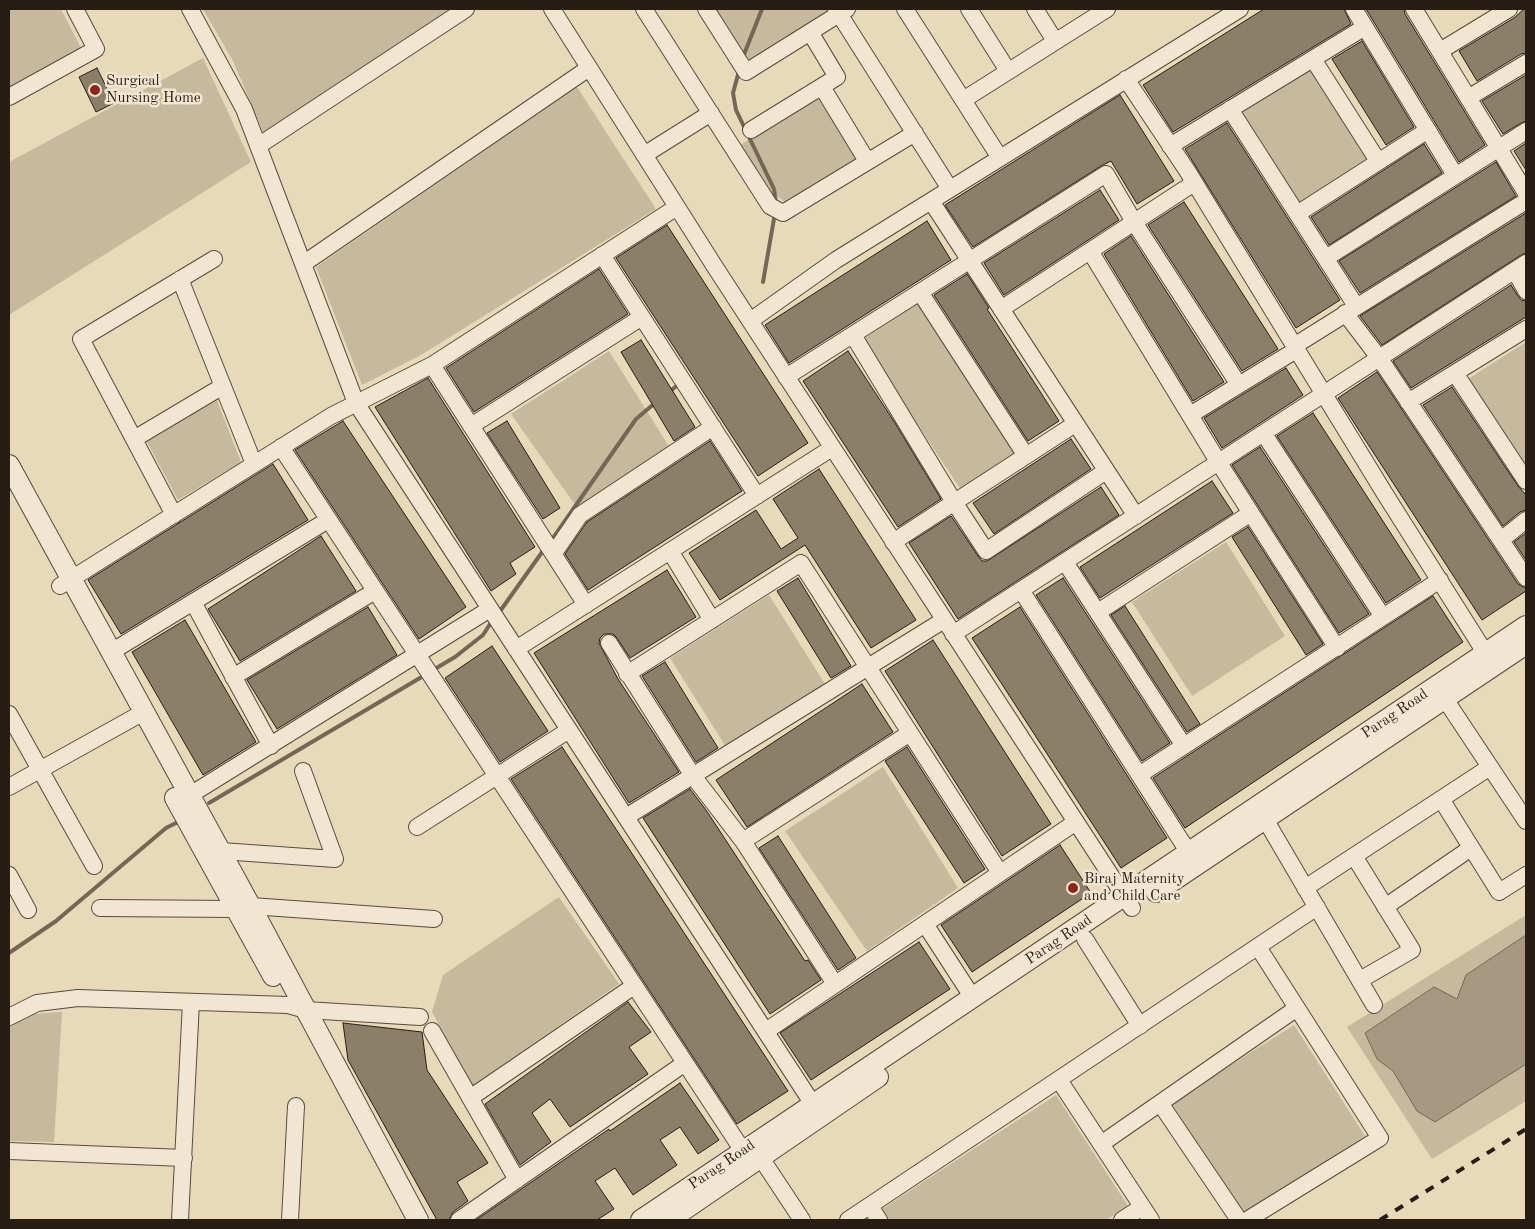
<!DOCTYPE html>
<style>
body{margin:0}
#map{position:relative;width:1535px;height:1229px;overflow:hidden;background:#e8d9b9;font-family:"Old Standard TT",serif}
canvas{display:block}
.frame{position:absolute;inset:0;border:10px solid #281d14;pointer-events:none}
</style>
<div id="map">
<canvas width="1535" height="1229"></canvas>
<div class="frame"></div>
</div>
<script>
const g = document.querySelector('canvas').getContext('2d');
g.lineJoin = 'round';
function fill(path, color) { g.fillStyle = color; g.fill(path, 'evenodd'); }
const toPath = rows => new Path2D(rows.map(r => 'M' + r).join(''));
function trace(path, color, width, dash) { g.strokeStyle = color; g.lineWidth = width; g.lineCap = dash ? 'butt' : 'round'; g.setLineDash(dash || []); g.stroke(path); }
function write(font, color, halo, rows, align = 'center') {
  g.font = font + ' "Old Standard TT",serif'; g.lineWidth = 5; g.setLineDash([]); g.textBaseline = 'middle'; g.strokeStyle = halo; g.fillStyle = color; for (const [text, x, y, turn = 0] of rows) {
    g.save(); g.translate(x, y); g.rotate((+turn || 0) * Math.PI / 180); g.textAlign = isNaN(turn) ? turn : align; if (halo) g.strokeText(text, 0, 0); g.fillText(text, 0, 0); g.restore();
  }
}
fill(toPath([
 [9,9,61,9,82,50,9,89],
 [203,9,452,9,264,134,233,61],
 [714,9,826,9,828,11,749,61],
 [203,58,251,162,9,315,9,162],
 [1317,66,1374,159,1298,205,1241,113],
 [577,87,656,209,421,355,362,385,316,267],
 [821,92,862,157,788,204,767,189,739,146],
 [919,302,1018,452,961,490,862,340],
 [1526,342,1526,467,1468,379],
 [609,351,670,448,578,509,511,414],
 [216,398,241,462,178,500,146,440],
 [1226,542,1285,636,1192,696,1132,602],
 [769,595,825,684,726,747,670,658],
 [883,767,958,888,867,951,785,831],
 [559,897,619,984,472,1086,432,1012,443,975],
 [1526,915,1526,1101,1432,1159,1347,1027],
 [62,1012,54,1142,9,1141,9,1026,33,1014],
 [1294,1025,1365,1136,1242,1215,1171,1103],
 [1056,1095,1128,1206,1106,1220,889,1220,882,1209]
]), '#c7b99d');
const water = toPath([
 [1526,935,1526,1064,1435,1122,1417,1111,1393,1071,1377,1059,1365,1033,1434,987,1457,999,1466,975,1526,935]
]);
fill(water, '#a79981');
trace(water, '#746755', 1);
trace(toPath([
 [743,57,762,9],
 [739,71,733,93,736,110,774,189,776,203],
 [763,282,775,213],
 [668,393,680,383],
 [551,541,636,419,655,403],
 [498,614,545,548],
 [433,670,455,657,483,635,492,621],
 [209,803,425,675],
 [9,953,56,921,166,828,176,823]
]), '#746755', 4);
const building = toPath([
 [1264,9,1344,9,1351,24,1173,132,1143,85,1264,9],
 [1366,9,1404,9,1405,14,1485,145,1459,162,1366,9],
 [1524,9,1526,9,1526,53,1521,54,1477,81,1459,51,1514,18,1524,9],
 [1362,41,1414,127,1386,145,1332,59,1362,41],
 [97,68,114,103,96,112,79,77,97,68],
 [1526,75,1526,121,1521,123,1503,134,1482,101,1526,75],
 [1120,95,1174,181,1137,204,1111,161,1101,166,973,247,945,205,1120,95],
 [1227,123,1340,300,1296,328,1185,149,1227,123],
 [1526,143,1526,170,1514,151,1526,143],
 [1424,144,1442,173,1329,245,1311,217,1424,144],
 [1496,162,1516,196,1360,293,1339,261,1496,162],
 [1100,190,1119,220,1004,295,984,263,1100,190],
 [1184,202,1278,349,1242,371,1148,225,1184,202],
 [1526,213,1526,253,1521,255,1382,345,1360,316,1526,213],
 [927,221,951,260,789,363,765,325,927,221],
 [667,225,808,443,758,476,616,258,667,225],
 [1131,236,1224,382,1193,401,1104,254,1131,236],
 [599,269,628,314,474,412,446,368,599,269],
 [967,274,989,308,987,309,1059,421,1028,441,934,295,967,274],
 [1511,285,1518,296,1521,300,1526,301,1526,317,1411,388,1393,361,1511,285],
 [641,340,695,427,674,441,621,352,641,340],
 [848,351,895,423,941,499,898,527,803,381,848,351],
 [1286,368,1303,395,1222,448,1204,418,1286,368],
 [1377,372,1518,584,1526,588,1526,591,1482,620,1338,398,1377,372],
 [428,378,535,547,510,563,516,574,491,591,375,407,428,378],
 [1452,387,1518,486,1526,495,1526,510,1520,512,1503,526,1423,405,1452,387],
 [1313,413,1421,580,1386,603,1277,436,1313,413],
 [343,421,466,607,419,639,295,450,343,421],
 [507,421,560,508,543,519,487,433,507,421],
 [1071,439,1091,469,994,534,973,503,1071,439],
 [710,441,742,491,588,590,565,554,587,522,710,441],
 [1260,447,1369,614,1339,633,1232,465,1260,447],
 [273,464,308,520,121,634,88,580,273,464],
 [819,469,916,620,871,648,805,545,720,600,689,553,756,510,781,549,798,538,773,499,819,469],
 [1212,481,1233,513,1100,598,1080,567,1212,481],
 [1101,487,1119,515,958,619,909,543,951,516,978,556,982,561,987,561,1101,487],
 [1248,527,1323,644,1306,655,1232,537,1248,527],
 [1526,533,1526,560,1514,542,1526,533],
 [321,536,356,591,240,661,208,609,321,536],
 [667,570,696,617,630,658,617,638,613,634,604,634,600,638,599,643,618,679,679,772,629,803,534,653,667,570],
 [798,578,851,666,831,678,777,591,798,578],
 [1063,578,1170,743,1142,761,1036,595,1063,578],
 [1433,596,1463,642,1185,828,1153,778,1433,596],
 [1125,606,1200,724,1187,732,1111,615,1125,606],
 [368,607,397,655,277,729,247,680,368,607],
 [1020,607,1167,838,1121,868,972,638,1020,607],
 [185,620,256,742,203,775,132,652,185,620],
 [933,640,1051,824,1002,856,885,671,933,640],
 [492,646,548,731,500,762,445,678,492,646],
 [665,662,718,748,696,762,642,676,665,662],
 [862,684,893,732,747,827,716,780,862,684],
 [562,747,788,1091,737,1124,511,779,562,747],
 [907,747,985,869,964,883,885,761,907,747],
 [690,789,706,810,805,961,808,960,821,980,770,1014,643,818,690,789],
 [778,836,856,958,838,970,759,848,778,836],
 [1060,845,1091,893,972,972,941,925,1060,845],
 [919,942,950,989,811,1080,780,1033,919,942],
 [628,1002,651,1032,629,1047,648,1074,570,1127,550,1099,532,1113,551,1142,520,1165,485,1104,628,1002],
 [343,1023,422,1032,427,1070,488,1163,457,1182,468,1201,453,1212,449,1220,437,1220,348,1060,343,1023],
 [680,1083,719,1140,698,1154,680,1127,660,1140,677,1165,633,1195,615,1168,595,1181,614,1209,597,1220,476,1220,609,1129,610,1131,680,1083]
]);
fill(building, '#8c7f6a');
trace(building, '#281d14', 1);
const minor = toPath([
 [190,9,244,109,356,403,820,1115],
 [552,9,715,267,1132,908],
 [644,9,770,206,783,213,915,133],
 [706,9,746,72,847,9],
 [836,9,950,189],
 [905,9,1000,158],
 [969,9,1008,71],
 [1035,9,1055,41],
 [1354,9,1455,175],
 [1414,9,1526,193],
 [1440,51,1509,9],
 [1313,59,1378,161],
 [1126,79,1188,172,1385,494,1491,662],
 [822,87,867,161],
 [9,97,96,49,75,9],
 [1468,98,1526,63],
 [963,100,1107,9],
 [1230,109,1356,306],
 [751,130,837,77,810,32],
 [258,146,466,9],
 [1170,146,1365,27],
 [644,155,711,113],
 [931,201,1136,516],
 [1297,214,1428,130],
 [1090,251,1219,463,1337,648],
 [602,255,757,496],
 [1326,258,1526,131],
 [303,264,589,68],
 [1515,271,1526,291],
 [180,279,254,464],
 [920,292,1026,456],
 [1001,309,1194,183],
 [1345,313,1380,359,1526,578],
 [750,321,836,260,1240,9],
 [853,335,954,502,986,551,1106,471],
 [1294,346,1526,201],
 [432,365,586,605],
 [1455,373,1526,481],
 [786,377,1106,174,1134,222,1239,385],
 [1408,402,1526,329],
 [1190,415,1296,350],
 [471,426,642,317],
 [1264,434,1383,617],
 [134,439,223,386],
 [281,447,743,1151],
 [174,515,81,339,214,259],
 [1501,540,1526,520],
 [893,542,1075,424],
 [670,551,712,620],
 [554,553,580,515,713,427],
 [1065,562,1184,746],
 [60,586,331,416,432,365,677,207],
 [1021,590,1189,853],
 [193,602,271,746],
 [1098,612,1251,513],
 [953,634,1526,263],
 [609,643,693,776,743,841,835,984],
 [516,649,832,448],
 [111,652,328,520],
 [627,674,801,563,1000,873],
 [233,677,375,591],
 [1445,699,1526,821],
 [9,714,94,866],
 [1139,775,1440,580],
 [9,787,144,712],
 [190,795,490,609],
 [1441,799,1499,892,1526,875],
 [626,817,944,620],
 [1265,819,1374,1005],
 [417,827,569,730],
 [743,841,910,733],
 [221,851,335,859,303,771],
 [1354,856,1412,950,1360,980],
 [9,875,28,910],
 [1305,888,1490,767],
 [251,906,434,919],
 [1385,907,1471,848],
 [100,908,236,909],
 [925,924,973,998],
 [1085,939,1140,1026],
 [9,1017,37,1003,78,998,288,1005,306,1010,420,1017],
 [432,1031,517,1180],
 [766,1031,1076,822],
 [1059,1080,1151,1220],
 [470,1098,634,986],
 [1160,1103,1239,1220],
 [1101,1144,1297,1008],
 [9,1151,184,1158],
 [761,1158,802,1220],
 [870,1206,879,1220],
 [180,1220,191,1002],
 [290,1220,296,1106],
 [459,1220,685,1063],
 [848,1220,1317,907],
 [1122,1220,1142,1207],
 [1247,1220,1380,1138,1258,947]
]);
const tertiary = toPath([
 [9,465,258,920,418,1220],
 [175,798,273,976],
 [1156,892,1526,644],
 [641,1220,1526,626],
 [669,1220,878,1077]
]);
trace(minor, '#584c3d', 18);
trace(tertiary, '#584c3d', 22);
trace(minor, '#f0e6d2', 16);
trace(tertiary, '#f0e6d2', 20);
trace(toPath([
 [1380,1220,1526,1129]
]), '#281d14', 4, [9, 9]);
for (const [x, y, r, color] of [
 [95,90,6,"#8f2418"],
 [1073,888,6,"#8f2418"]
]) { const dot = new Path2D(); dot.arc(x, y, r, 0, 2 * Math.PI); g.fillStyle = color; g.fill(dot); trace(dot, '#f0e6d2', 2); }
write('15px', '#281d14', '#f0e6d2', [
 ["Surgical",106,81],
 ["Nursing Home",106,98],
 ["Biraj Maternity",1084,879],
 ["and Child Care",1084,896]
], 'left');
write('15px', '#281d14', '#f0e6d2', [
 ["Parag Road",1395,714,-34],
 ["Parag Road",1059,940,-34],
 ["Parag Road",722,1165,-34]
]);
</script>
